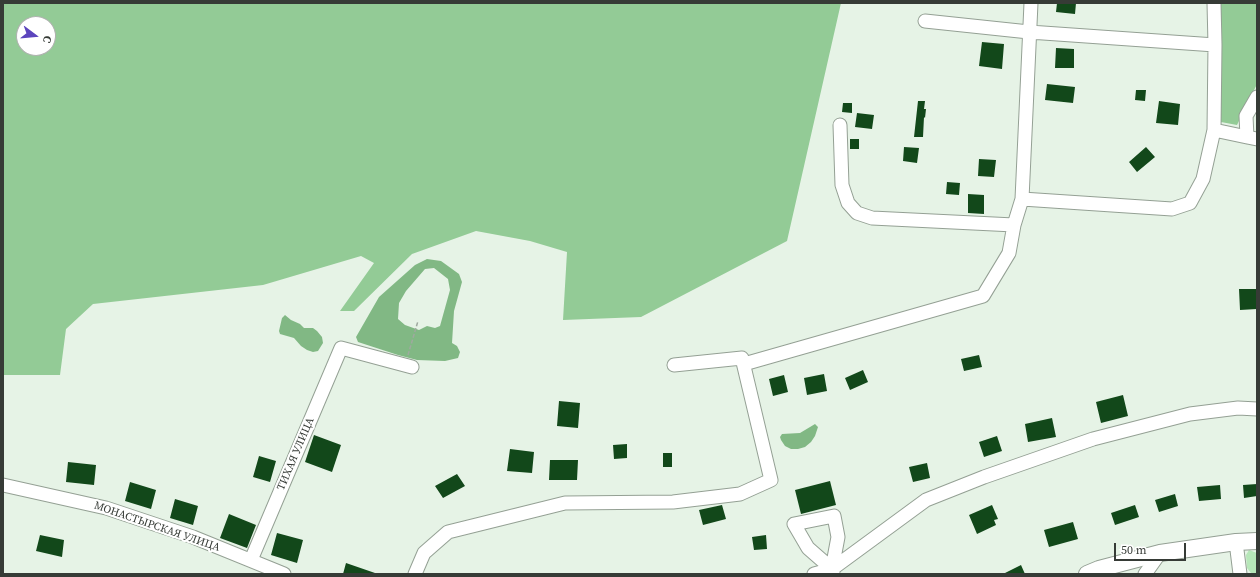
<!DOCTYPE html>
<meta charset="utf-8">
<style>
body{margin:0}
#map{position:relative;width:1260px;height:577px;overflow:hidden;background:#e6f3e6;font-family:"Source Serif 4",serif}
canvas{display:block}
.frame{position:absolute;inset:0;border:4px solid #363b36;pointer-events:none}
.north{position:absolute;left:16px;top:16px;width:40px;height:40px;box-sizing:border-box;background:#fff;border:1px solid #afb1af;border-radius:50%;rotate:106deg;font-size:11px;font-weight:700;line-height:16px;text-align:center;color:#363b36}
.north::after{content:'';display:block;margin:auto;width:14px;height:18px;background:#5c45bd;clip-path:polygon(50% 0,100% 100%,50% 72%,0 100%)}
.scale{position:absolute;left:1114px;top:543px;width:72px;height:18px;box-sizing:border-box;border:2px solid #363b36;border-top:0;padding-left:5px;font-size:12px;line-height:14px;white-space:nowrap;color:#363b36;-webkit-text-stroke:3px #fff;paint-order:stroke}
</style>
<div id="map">
<canvas width="1260" height="577"></canvas>
<div class="frame"></div>
<div class="north">С</div>
<div class="scale">50 m</div>
</div>
<script>
const g = document.querySelector('canvas').getContext('2d');
g.lineJoin = 'round';
function fill(path, color) { g.fillStyle = color; g.fill(path, 'evenodd'); }
const toPath = rows => new Path2D(rows.map(r => 'M' + r).join(''));
function trace(path, color, width, dash) { g.strokeStyle = color; g.lineWidth = width; g.lineCap = dash ? 'butt' : 'round'; g.setLineDash(dash || []); g.stroke(path); }
function write(font, color, halo, rows, align = 'center') {
  g.font = font + ' "Source Serif 4",serif'; g.lineWidth = 4; g.setLineDash([]); g.textBaseline = 'middle'; g.strokeStyle = halo; g.fillStyle = color; for (const [text, x, y, turn = 0] of rows) {
    g.save(); g.translate(x, y); g.rotate((+turn || 0) * Math.PI / 180); g.textAlign = isNaN(turn) ? turn : align; if (halo) g.strokeText(text, 0, 0); g.fillText(text, 0, 0); g.restore();
  }
}
fill(toPath([
 [1249,550,1257,553,1257,574,1251,573,1247,568,1246,555]
]), '#b7e7b9');
fill(toPath([
 [3,3,841,3,787,241,641,317,563,320,567,252,530,241,476,231,412,254,354,311,340,311,374,263,361,256,263,285,93,304,66,329,60,375,3,375],
 [24,24,48,24,48,48,24,48],
 [1221,3,1257,3,1257,84,1237,125,1221,122]
]), '#93cb96');
fill(toPath([
 [427,259,441,261,459,274,462,282,454,311,452,343,457,346,460,352,458,358,445,361,417,360,398,355,358,342,356,337,379,297,415,265],
 [434,268,448,279,450,290,440,326,435,328,427,326,419,330,405,325,398,319,399,303,406,291,425,269],
 [285,315,291,320,300,324,304,328,313,328,317,331,322,337,323,343,318,351,313,352,307,350,301,346,294,338,280,334,279,331,282,318],
 [815,424,818,427,815,436,811,442,805,447,798,449,791,449,785,446,781,440,780,437,782,434,800,433]
]), '#81b884');
fill(toPath([
 [1057,3,1076,3,1075,14,1056,12],
 [982,42,1004,44,1002,69,979,66],
 [1056,48,1074,49,1074,68,1055,68],
 [1047,84,1075,87,1073,103,1045,100],
 [1136,90,1146,90,1145,101,1135,100],
 [918,101,925,101,924,109,926,109,925,118,924,117,923,137,914,137],
 [1159,101,1180,104,1178,125,1156,123],
 [843,103,852,103,852,113,842,112],
 [857,113,874,115,872,129,855,127],
 [850,139,859,139,859,149,850,149],
 [904,147,919,148,917,163,903,161],
 [1146,147,1155,157,1137,172,1129,162],
 [979,159,996,160,994,177,978,176],
 [947,182,960,183,959,195,946,194],
 [968,194,984,195,984,214,968,213],
 [1239,289,1257,289,1257,309,1240,310],
 [979,355,982,367,964,371,961,359],
 [863,370,868,382,850,390,845,378],
 [824,374,827,391,807,395,804,378],
 [784,375,788,392,773,396,769,379],
 [1123,395,1128,416,1101,423,1096,402],
 [559,401,580,403,578,428,557,426],
 [1052,418,1056,437,1028,442,1025,424],
 [314,435,341,445,332,472,305,462],
 [997,436,1002,451,984,457,979,442],
 [627,444,627,458,614,459,613,445],
 [510,449,534,452,532,473,507,471],
 [663,453,672,453,672,467,663,467],
 [259,456,276,461,270,482,253,477],
 [550,460,578,460,577,480,549,480],
 [68,462,96,465,94,485,66,482],
 [927,463,930,478,913,482,909,467],
 [457,474,465,486,443,498,435,486],
 [830,481,836,505,801,514,795,490],
 [130,482,156,490,151,509,125,501],
 [1257,484,1257,496,1244,498,1243,485],
 [1220,485,1221,499,1199,501,1197,487],
 [1175,494,1178,506,1159,512,1155,500],
 [175,499,198,506,193,525,170,518],
 [722,505,726,519,703,525,699,510],
 [992,505,998,519,994,520,996,525,977,534,969,515],
 [1135,505,1139,517,1115,525,1111,513],
 [229,514,256,525,247,548,220,538],
 [1073,522,1078,539,1049,547,1044,530],
 [277,533,303,540,297,563,271,555],
 [40,535,64,540,62,557,36,551],
 [766,535,767,549,754,550,752,537],
 [346,563,375,573,374,574,343,574],
 [1021,565,1025,574,1003,574]
]), '#12481a');
const minor = toPath([
 [925,21,1029,32,1215,45],
 [1257,97,1246,116,1247,137,1257,139],
 [840,125,842,185,848,203,857,213,872,218,1014,225],
 [1214,130,1247,137],
 [1022,199,1172,209,1190,203,1203,179,1214,130,1215,45,1214,3],
 [744,364,983,296,1009,253,1014,225,1022,199,1031,3],
 [3,485,106,508,193,537,284,574],
 [1236,542,1240,574],
 [251,560,341,348,412,367],
 [832,569,808,548,794,524,834,516,838,537,832,569,833,572],
 [415,574,424,553,448,532,565,503,673,502,740,494,771,480,742,358,674,365],
 [814,574,832,569,926,500,984,477,1093,439,1190,414,1238,408,1257,409],
 [1145,574,1160,553]
]);
const major = toPath([
 [1087,574,1099,569,1160,553,1236,542,1257,541]
]);
trace(minor, '#94a094', 15);
trace(major, '#94a094', 18);
trace(toPath([
 [408,355,418,321]
]), '#9fa99f', 1.5, [4, 2]);
trace(minor, '#fff', 13);
trace(major, '#fff', 16);
write('11px', '#363b36', '#fff', [
 ["ТИХАЯ УЛИЦА",296,454,-67],
 ["МОНАСТЫРСКАЯ УЛИЦА",157,527,19]
]);
</script>
